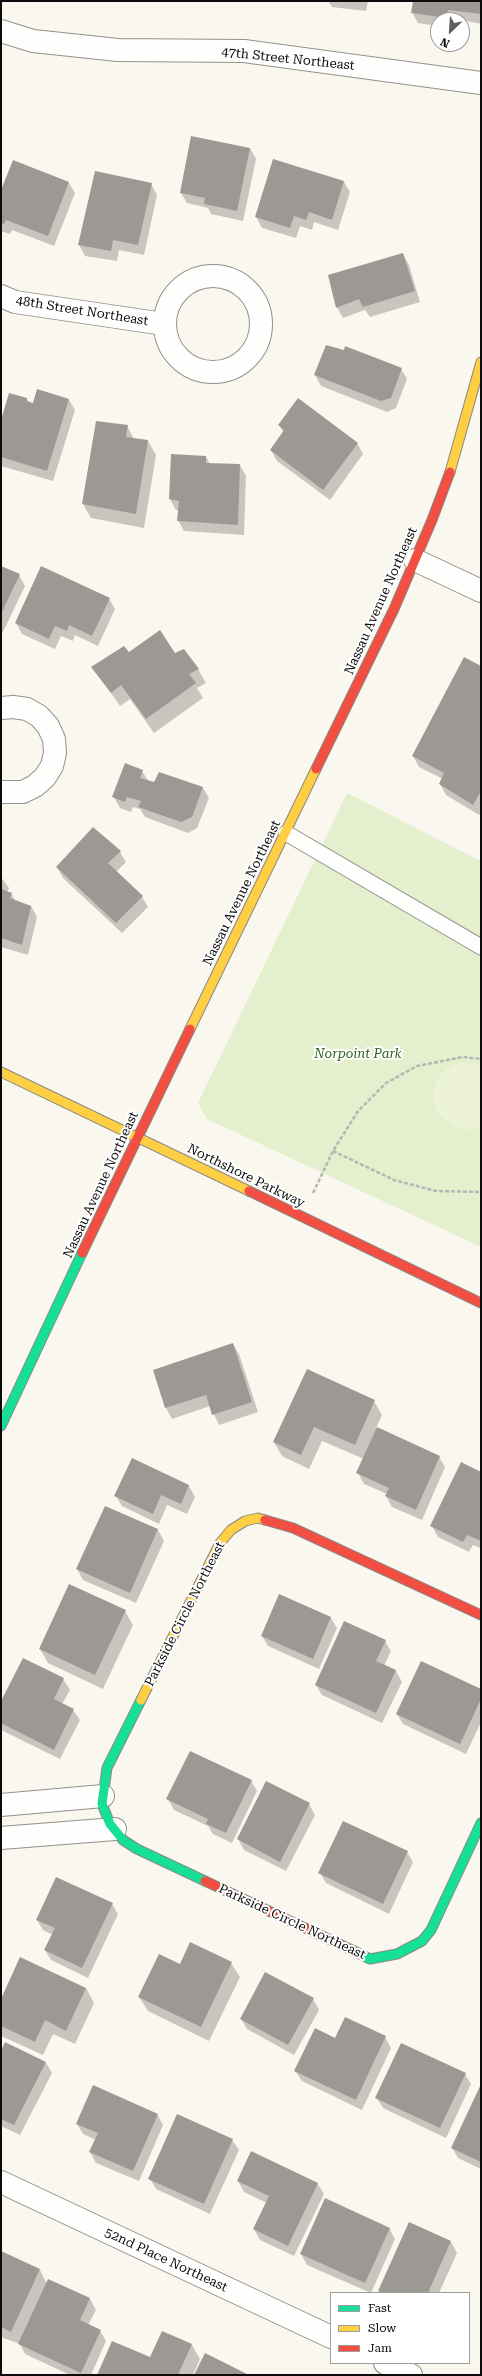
<!DOCTYPE html>
<style>
body{margin:0}
#map{position:relative;width:482px;height:2376px;overflow:hidden;background:#faf7ee;font-family:"Roboto Serif",serif}
canvas{display:block}
.frame{position:absolute;inset:0;border:2px solid #0b0b0b;pointer-events:none}
.legend{position:absolute;left:330px;top:2292px;width:140px;height:72px;box-sizing:border-box;background:#fff;border:1px solid #9d9d9d;margin:0;padding:5px 7px;list-style:none;font-size:12px;color:#0b0b0b}
.legend li{display:flex;align-items:center;gap:8px;height:20px}
.legend b{width:20px;border:1px solid #9d9d9d}
.north{position:absolute;left:430px;top:12px;width:40px;height:40px;box-sizing:border-box;background:#fff;border:1px solid #9d9d9d;border-radius:50%;rotate:205deg;font-size:11px;font-weight:700;line-height:16px;text-align:center;color:#0b0b0b}
.north::after{content:'';display:block;margin:auto;width:14px;height:18px;background:#5f5e5a;clip-path:polygon(50% 0,100% 100%,50% 72%,0 100%)}
</style>
<div id="map">
<canvas width="482" height="2376"></canvas>
<div class="frame"></div>
<ul class="legend">
<li><b style="height:5px;background:#16e098"></b>Fast</li>
<li><b style="height:5px;background:#ffcf43"></b>Slow</li>
<li><b style="height:5px;background:#f24e42"></b>Jam</li>
</ul>
<div class="north">N</div>
</div>
<script>
const g = document.querySelector('canvas').getContext('2d');
g.lineJoin = 'round';
function fill(path, color) { g.fillStyle = color; g.fill(path, 'evenodd'); }
const toPath = rows => new Path2D(rows.map(r => 'M' + r).join(''));
function trace(path, color, width, dash) { g.strokeStyle = color; g.lineWidth = width; g.lineCap = dash ? 'butt' : 'round'; g.setLineDash(dash || []); g.stroke(path); }
function write(font, color, halo, rows, align = 'center') {
  g.font = font + ' "Roboto Serif",serif'; g.lineWidth = 4; g.setLineDash([]); g.textBaseline = 'middle'; g.strokeStyle = halo; g.fillStyle = color; for (const [text, x, y, turn = 0] of rows) {
    g.save(); g.translate(x, y); g.rotate((+turn || 0) * Math.PI / 180); g.textAlign = isNaN(turn) ? turn : align; if (halo) g.strokeText(text, 0, 0); g.fillText(text, 0, 0); g.restore();
  }
}
fill(toPath([
 [347,793,481,861,481,1247,207,1119,198,1103]
]), '#e4efce');
fill(toPath([
 [462,1062,481,1065,481,1126,473,1129,462,1129,450,1124,441,1117,436,1107,434,1095,435,1084,442,1073,451,1066]
]), '#edf3d8');
fill(toPath([
 [328,1,368,1,366,11,332,7],
 [414,1,481,1,481,24,462,20,438,20,438,26,418,23,412,12],
 [250,148,256,159,243,221,211,214,208,208,187,203,181,193],
 [344,182,350,192,338,230,314,222,312,230,300,226,296,238,262,228,256,217],
 [69,183,75,193,54,246,12,230,10,234,1,231,1,193],
 [151,184,157,195,144,255,119,250,117,261,85,256,79,245],
 [403,254,409,265,420,302,370,317,365,310,343,318,337,307],
 [401,369,407,379,396,408,387,412,321,386,315,375],
 [27,399,29,403,33,404,69,400,75,410,53,481,1,466,1,423],
 [279,425,357,443,363,454,330,500,277,461,271,450,284,433],
 [127,426,134,439,148,441,156,455,144,528,91,518,83,504],
 [172,455,206,457,210,464,240,465,246,476,244,535,184,531,178,520,179,510,176,510,170,499],
 [1,567,19,575,25,586,1,636],
 [109,599,115,609,98,646,75,635,73,641,61,636,55,649,22,634,16,623],
 [129,654,175,654,198,669,206,683,197,688,203,698,154,733,130,699,120,706,93,667],
 [481,667,481,812,479,815,446,795,440,784,443,779,419,767,413,756],
 [142,771,149,782,203,788,209,798,197,828,188,833,145,817,140,809,133,807,131,812,120,808,114,797],
 [93,828,120,852,126,862,116,872,142,897,148,907,122,933,63,878,57,867],
 [1,877,9,888,7,892,11,893,16,902,31,906,37,917,28,955,1,947],
 [233,1344,239,1354,258,1412,219,1425,210,1406,172,1419,166,1408,154,1370],
 [374,1401,382,1415,376,1428,439,1457,445,1467,422,1520,392,1507,386,1496,387,1494,364,1484,358,1473,364,1459,322,1441,309,1469,282,1456,274,1442],
 [132,1460,189,1486,195,1497,187,1514,167,1505,159,1524,122,1506,116,1496],
 [481,1473,481,1548,473,1545,469,1552,438,1537,432,1526],
 [105,1507,158,1530,164,1541,136,1603,83,1580,77,1569],
 [125,1611,133,1625,103,1689,48,1663,40,1649],
 [331,1618,337,1628,319,1669,268,1646,262,1636],
 [385,1641,391,1651,384,1666,396,1671,402,1682,382,1723,322,1695,316,1685],
 [24,1659,63,1679,70,1690,62,1704,73,1710,80,1720,60,1759,1,1730,1,1704],
 [481,1690,481,1722,466,1754,403,1724,397,1714],
 [251,1781,257,1791,232,1843,213,1834,208,1826,174,1810,168,1799],
 [309,1804,315,1815,286,1871,244,1850,238,1839],
 [407,1852,413,1862,389,1914,326,1883,320,1873],
 [112,1904,118,1914,88,1978,51,1960,45,1950,53,1935,43,1930,37,1920],
 [231,1963,240,1977,209,2041,148,2011,139,1997,180,1965],
 [86,1988,94,2003,75,2044,53,2034,43,2055,1,2036,1,2001],
 [313,1999,319,2010,294,2055,247,2029,241,2019],
 [385,2037,391,2048,362,2110,302,2081,295,2071,335,2040],
 [1,2053,46,2063,52,2073,20,2135,1,2126],
 [465,2074,471,2084,446,2138,383,2108,377,2098],
 [481,2086,481,2169,458,2158,452,2148],
 [157,2114,163,2125,139,2181,96,2163,90,2152,96,2140,83,2134,77,2124],
 [232,2140,239,2150,210,2214,156,2189,150,2179],
 [238,2181,317,2183,324,2194,294,2256,260,2240,254,2229,267,2203,244,2192],
 [409,2223,451,2242,457,2253,439,2293,380,2293,379,2291],
 [389,2228,395,2239,371,2293,307,2265,301,2254],
 [1,2252,40,2270,47,2284,49,2280,90,2299,96,2310,88,2325,100,2331,106,2341,91,2375,70,2375,25,2354,20,2344,1,2337],
 [163,2332,192,2345,200,2359,193,2375,98,2375,151,2359]
]), '#0003');
fill(toPath([
 [413,1,481,1,481,14,448,10,447,18,411,13],
 [191,136,250,148,237,211,204,204,205,198,180,193],
 [273,159,344,181,332,220,309,212,306,220,294,216,290,228,255,217],
 [13,160,69,182,48,236,6,220,4,224,1,223,1,190],
 [95,171,152,183,138,245,113,240,111,251,78,245],
 [403,253,415,291,363,307,359,299,336,308,328,275],
 [326,345,344,350,345,346,402,368,391,398,381,401,314,375],
 [37,389,69,399,47,471,1,457,1,420,9,393,27,398,27,401,33,403],
 [298,398,358,443,323,490,270,450,284,430,278,425],
 [96,421,128,425,126,437,148,440,136,514,82,504],
 [171,454,206,456,206,463,240,464,238,525,177,521,179,501,169,499],
 [1,566,20,574,1,614],
 [41,566,110,598,92,636,69,625,67,631,55,626,49,639,15,623],
 [160,630,175,653,184,649,199,669,189,674,196,683,146,719,121,685,111,693,91,667,124,646,129,652],
 [464,657,481,666,481,791,473,805,439,784,444,773,412,756],
 [125,763,143,770,140,778,154,782,159,772,203,787,192,817,181,822,138,807,141,801,127,797,125,802,112,797],
 [93,827,121,851,108,863,143,896,116,923,56,867],
 [1,889,12,893,10,898,31,906,22,945,1,938],
 [233,1343,252,1402,212,1415,206,1395,165,1408,153,1370],
 [307,1369,375,1400,355,1445,314,1427,301,1455,273,1442],
 [377,1427,440,1456,416,1510,385,1496,389,1488,356,1473],
 [132,1458,189,1485,181,1504,161,1495,153,1514,114,1496],
 [461,1462,481,1472,481,1541,467,1535,463,1542,430,1526],
 [105,1506,158,1529,130,1593,76,1569],
 [69,1584,126,1610,95,1675,39,1649],
 [279,1594,331,1617,313,1659,261,1636],
 [344,1621,386,1640,376,1661,396,1670,376,1713,315,1685],
 [23,1658,64,1678,54,1699,74,1709,54,1750,1,1723,1,1701],
 [421,1661,481,1689,481,1699,460,1744,396,1714],
 [190,1751,252,1780,226,1833,206,1824,208,1819,166,1799],
 [266,1781,310,1803,280,1862,237,1839],
 [343,1821,408,1851,383,1904,318,1873],
 [56,1877,113,1903,82,1968,44,1950,55,1928,36,1920],
 [190,1942,232,1962,201,2027,138,1997,159,1954,180,1964],
 [20,1957,86,1988,66,2031,45,2020,35,2042,1,2026,1,1999],
 [265,1972,314,1998,288,2045,240,2019],
 [345,2017,386,2036,356,2100,294,2071,315,2028,335,2038],
 [5,2042,46,2062,14,2125,1,2119,1,2051],
 [401,2043,466,2073,440,2128,375,2098],
 [481,2084,481,2162,451,2148],
 [93,2085,158,2114,133,2171,89,2152,98,2133,76,2124],
 [177,2114,233,2139,204,2204,148,2179],
 [251,2151,318,2183,288,2246,253,2229,269,2196,237,2181],
 [325,2198,390,2228,365,2283,300,2254],
 [409,2222,451,2241,428,2293,382,2293,378,2291],
 [1,2251,40,2269,11,2332,1,2327],
 [48,2279,90,2298,80,2320,101,2330,81,2373,18,2344],
 [162,2331,192,2344,178,2375,97,2375,112,2341,150,2357],
 [205,2353,249,2375,194,2375]
]), '#9c9994');
const lane = toPath([
 [286,833,481,947]
]);
const street = toPath([
 [1,31,33,41,118,50,244,51,481,83],
 '165 324a48 48 0 1 1 96 0a48 48 0 1 1-96 0Z',
 [1,296,15,302,164,324],
 [415,560,481,591],
 [1,708,13,707,27,709,39,716,48,726,54,739,55,753,52,766,45,777,35,786,23,792,1,792],
 [1,1805,103,1796],
 [1,1838,115,1829],
 [1,2182,331,2337],
 [385,2363,411,2375]
]);
const fast = toPath([
 [1,1426,82,1253],
 [141,1700,107,1768,102,1804,110,1824,123,1840,137,1849,205,1881],
 [354,1951,370,1959,397,1954,422,1941,431,1930,481,1823]
]);
const slow = toPath([
 [450,472,481,362],
 [190,1029,316,769],
 [1,1072,249,1191],
 [141,1700,220,1543,231,1530,245,1521,258,1518,265,1520]
]);
const jam = toPath([
 [316,769,394,609,432,520,450,472],
 [249,1191,481,1303],
 [82,1253,190,1029],
 [265,1520,293,1528,481,1615],
 [205,1881,354,1951]
]);
trace(lane, '#93918d', 17);
trace(street, '#93918d', 24);
trace(fast, '#898884', 11);
trace(slow, '#898884', 11);
trace(jam, '#898884', 11);
trace(toPath([
 [333,1151,394,1180,436,1191,481,1192],
 [313,1193,333,1151,358,1111,386,1083,417,1066,463,1057,481,1059]
]), '#b7b6b5', 2.5, [4, 2]);
trace(lane, '#fefefc', 15);
trace(street, '#fefefc', 22);
trace(fast, '#16e098', 9);
trace(slow, '#ffcf43', 9);
trace(jam, '#f24e42', 9);
write('13px', '#0b0b0b', '#fff', [
 ["47th Street Northeast",288,59,6],
 ["48th Street Northeast",82,311,9],
 ["Nassau Avenue Northeast",381,601,-66],
 ["Nassau Avenue Northeast",242,893,-64],
 ["Northshore Parkway",246,1176,26],
 ["Nassau Avenue Northeast",101,1185,-65],
 ["Parkside Circle Northeast",185,1614,-63],
 ["Parkside Circle Northeast",292,1922,25],
 ["52nd Place Northeast",166,2260,25]
]);
write('italic 13px', '#2e611c', '#fff', [
 ["Norpoint Park",358,1054]
]);
</script>
